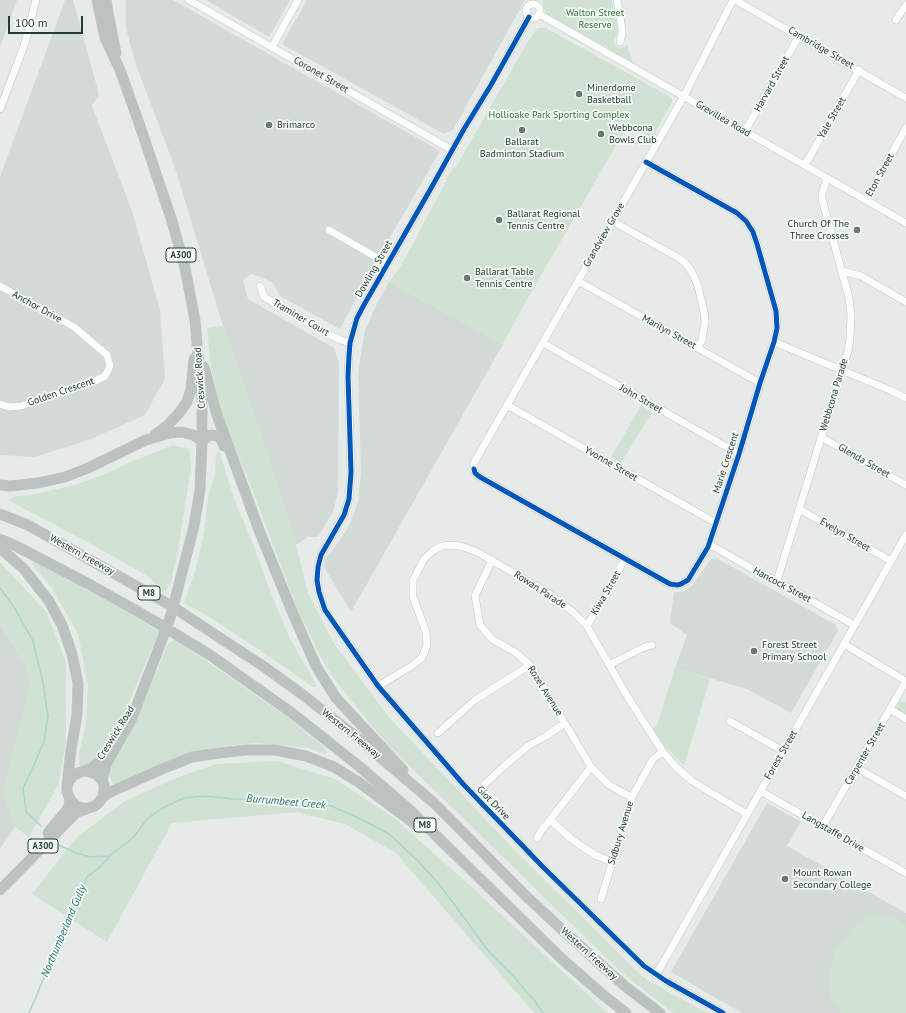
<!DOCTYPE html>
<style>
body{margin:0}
#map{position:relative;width:906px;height:1013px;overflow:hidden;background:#e6eae8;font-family:"PT Sans",sans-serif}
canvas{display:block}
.scale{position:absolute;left:8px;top:16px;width:75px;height:18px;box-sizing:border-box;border:2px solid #253c31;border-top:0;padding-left:5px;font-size:12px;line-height:14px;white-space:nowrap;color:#253c31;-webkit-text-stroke:3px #f4f9f6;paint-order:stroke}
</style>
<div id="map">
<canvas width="906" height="1013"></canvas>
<div class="scale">100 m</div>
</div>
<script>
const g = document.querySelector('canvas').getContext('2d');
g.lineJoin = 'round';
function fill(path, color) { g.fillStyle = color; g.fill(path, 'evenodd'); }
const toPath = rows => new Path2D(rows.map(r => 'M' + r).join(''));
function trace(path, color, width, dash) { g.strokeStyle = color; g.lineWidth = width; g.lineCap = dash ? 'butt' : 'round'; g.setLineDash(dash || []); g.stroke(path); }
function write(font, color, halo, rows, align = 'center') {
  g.font = font + ' "PT Sans",sans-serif'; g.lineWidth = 3.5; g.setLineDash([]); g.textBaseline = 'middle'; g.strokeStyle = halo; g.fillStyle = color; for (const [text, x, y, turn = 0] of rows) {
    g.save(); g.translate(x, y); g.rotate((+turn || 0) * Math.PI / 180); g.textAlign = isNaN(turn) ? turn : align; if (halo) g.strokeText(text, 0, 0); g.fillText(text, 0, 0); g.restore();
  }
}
fill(toPath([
 [0,0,17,0,0,47],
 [65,0,73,0,99,94,92,106,132,211,160,310,165,378,145,415,91,439,35,457,0,455,0,177],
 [126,0,173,0,440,151,374,265,340,329,280,296,274,284,262,277,251,274,243,280,248,299,334,348,339,363,338,492,333,512,318,537,308,537,296,545,263,441,223,326,175,168,135,62,126,28],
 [206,0,290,0,269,37],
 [307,0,525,0,453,130,444,134,282,44],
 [389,282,503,344,351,612,324,567,325,559,335,547,346,531,351,521,358,502,361,472,358,371,365,330,376,306],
 [716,558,836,625,838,631,791,713,747,689,675,668,687,635,670,623,674,592,679,592,684,591,692,586,711,559],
 [0,623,27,668,31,686,3,792,15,827,0,849],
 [767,803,801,822,787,846,906,913,906,1013,742,1013,671,972]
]), '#d4dbd7');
fill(toPath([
 [543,0,612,0,618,32,614,39,614,43,616,46,620,48,625,47,627,44,632,62,607,48,606,46,600,44,547,14,543,7],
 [538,28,546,28,672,98,672,102,652,138,628,125,526,301,503,344,389,282,400,267,416,238,453,168,455,169,530,38],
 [223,326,263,441,296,545,308,593,333,642,388,716,516,852,629,964,647,980,707,1013,673,1013,620,971,386,743,332,676,323,661,296,606,251,486,224,421,211,368,207,328],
 [641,406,652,412,621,463,611,457],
 [173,445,189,449,191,467,178,551,171,581,165,592,146,575,91,544,8,500,13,497,34,494,75,485,105,474,131,462],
 [219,451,236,504,254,546,267,583,290,639,309,672,317,687,313,687,255,647,206,615,184,603,195,571,204,534,208,497,215,474,216,455],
 [33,560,61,573,159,631,124,714,96,760,84,768,79,765,79,752,86,724,88,684,78,634,52,588,32,564],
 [0,562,46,612,66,662,66,742,58,785,29,837,15,827,3,792,31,686,27,668,0,623],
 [175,639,287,717,326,749,326,754,309,748,256,743,224,746,196,752,116,787,111,780,108,770,119,755,136,719,168,644],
 [675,668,710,679,684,766,666,747,657,735,653,728,657,725],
 [903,701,906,702,906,715,899,712,897,708,899,703],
 [277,761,335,779,394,818,464,880,607,1013,534,1013,396,853,345,824,297,812,172,823,107,942,32,894,77,837,125,801,178,777,217,764],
 [873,915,890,917,898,920,906,927,906,1013,841,1013,835,1005,831,998,829,984,830,971,836,950,847,933,858,922,864,918]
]), '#d1e2d2');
trace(toPath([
 [0,588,14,607,33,641,43,683,48,716,44,742,33,767,23,788,26,811,41,826],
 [59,845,76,853,91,857,109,856,133,838,147,819,161,809,184,798,204,796,233,799,289,800,329,805,361,819,389,834,417,860,438,883,466,920,488,951,513,976,534,1000,543,1013],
 [29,1013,87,877,101,866,109,857]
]), '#aad5d2', 1.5);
const minor = toPath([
 [189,0,452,150],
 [617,0,622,29,622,34,620,42],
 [735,0,906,98],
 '526 11a7 7 0 1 1 14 0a7 7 0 1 1-14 0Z',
 [539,14,906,223],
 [529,17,491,85,464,129,430,190,376,284,365,303,357,318,350,343,349,356,348,376,351,472,349,499,344,515,321,555,318,567,317,580,319,592,325,610,378,686,464,785,543,867,644,966,666,981,723,1013],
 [896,20,906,5],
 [272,47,298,0],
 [0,109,24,46,29,28,36,0],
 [745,131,799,36],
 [805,165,859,70],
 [866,200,906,128],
 [612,221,679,258,685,263,690,269,694,276,698,286,704,312,705,321,702,340,698,348],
 [329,230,388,264],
 [842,271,861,276,906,302],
 [578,281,760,383],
 [0,286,74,327,107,355,110,366,105,376,95,381,21,406,9,407,0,404],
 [260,286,264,297,326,333,341,340,350,343],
 [774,342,892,391,906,398],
 [543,343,739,454],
 [507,405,716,523],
 [821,437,906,485],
 [474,469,475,473,480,477,670,584,677,585,681,584,688,580,708,547,739,454,760,383,774,342,777,328,776,311,757,244,753,232,746,221,737,213,646,162],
 [474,469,474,463,483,447,684,96,733,0],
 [799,509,891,561],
 [709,544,765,576,777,581,854,625],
 [492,560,475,596,480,625,492,639,516,653,530,665,591,767,608,784,621,792,632,797],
 [777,581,842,370,848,351,850,338,851,316,849,298,822,199,822,194,827,178],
 [587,626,625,559],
 [844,644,906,681],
 [609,665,642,648,652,645],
 [378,686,410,667,422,658,427,645,426,632,413,597,413,580,424,559,434,550,442,546,453,545,464,547,477,552,547,592,574,613,587,626,627,696,663,752,676,767,692,781,710,792,747,814],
 [890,709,906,719],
 [730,721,783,751],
 [438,733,475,700,530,665],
 [591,767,550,820,574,841,595,855,612,862],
 [857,768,906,796],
 [485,784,503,767,528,746,546,736,565,723],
 [760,791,906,873],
 [823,826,906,681],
 [537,838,541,831,550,820],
 [601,899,632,797,653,759,663,752],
 [656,975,906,535]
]);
const highway = toPath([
 [97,0,105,38,120,70,140,126,172,221,185,268,195,320,202,403,202,441,200,490,194,526,177,592],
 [106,0,108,13,116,53],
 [204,367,217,415,259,530,291,609,316,666,336,698,403,770],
 [155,435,169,424,179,413,187,402,191,389,194,359],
 [202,441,208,436,213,435,217,436,221,439,224,446],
 [0,485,10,486,38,483,65,477,88,468,146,440,170,433,182,432,193,435,202,441],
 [0,514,28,525,170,605,266,668,303,695,354,735,434,803,527,897,569,936,626,987,660,1013],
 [0,539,14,545,87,583,151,619,210,655,292,713,360,767,411,811,562,959,602,994,626,1013],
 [0,548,24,569,49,601,62,625,72,654,78,683,77,715,71,750,67,786],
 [84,771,92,768,101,760,108,749],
 [102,780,106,765,132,718,161,642],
 [102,798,108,793,162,769,192,757,219,753,246,750,275,750,306,756,334,767,360,783,419,827],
 [48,833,66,811,69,806,70,799],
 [0,890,77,812,95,806,99,802,103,797,104,791,104,784,101,779,96,774,90,772,84,771,78,773,73,776,69,781,67,786,67,792,70,799,73,803,77,806,83,808,89,808]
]);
trace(minor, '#c3c7c5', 8);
trace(highway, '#c2c9c6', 11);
trace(minor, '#fbfcfc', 7);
trace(highway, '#bcc2bf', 10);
const highwayBridge = toPath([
 [161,642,170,618,177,592]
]);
trace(highwayBridge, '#c2c9c6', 11, []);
trace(highwayBridge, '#bcc2bf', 10);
trace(toPath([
 [529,17,491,85,464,129,430,190,376,284,365,303,357,318,350,343,349,356,348,376,351,472,349,499,344,515,321,555,318,567,317,580,319,592,325,610,378,686,464,785,543,867,644,966,666,981,723,1013],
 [474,469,475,473,480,477,670,584,677,585,681,584,688,580,708,547,739,454,760,383,774,342,777,328,776,311,757,244,753,232,746,221,737,213,646,162]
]), '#0057b8', 5);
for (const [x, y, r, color] of [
 [579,94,4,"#697971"],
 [269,125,4,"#697971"],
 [522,130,4,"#697971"],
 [601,134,4,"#697971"],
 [499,220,4,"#697971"],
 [857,230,4,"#697971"],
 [467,278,4,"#697971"],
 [754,651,4,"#697971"],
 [785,879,4,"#697971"]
]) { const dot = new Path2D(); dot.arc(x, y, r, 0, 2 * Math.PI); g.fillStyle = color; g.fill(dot); trace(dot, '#f4f9f6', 1.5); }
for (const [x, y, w] of [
 [181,255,30],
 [149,593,22],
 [425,825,22],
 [43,846,30]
]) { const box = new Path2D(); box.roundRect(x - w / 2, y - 7, w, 14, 3); g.fillStyle = '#f4f9f6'; g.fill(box); trace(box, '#253c31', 1); }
write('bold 9px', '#253c31', null, [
 ["A300",181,255],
 ["M8",149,593],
 ["M8",425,825],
 ["A300",43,846]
]);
write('10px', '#33703c', '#f4f9f6', [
 ["Walton Street",595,13],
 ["Reserve",595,25],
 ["Hollioake Park Sporting Complex",559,115]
]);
write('10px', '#253c31', '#f4f9f6', [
 ["Cambridge Street",821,48,30],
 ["Coronet Street",321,75,30],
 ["Harvard Street",772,84,-61],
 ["Yale Street",832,118,-60],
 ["Grevillea Road",723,119,30],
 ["Eton Street",880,175,-61],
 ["Grandview Grove",604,235,-60],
 ["Dowling Street",374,269,-60],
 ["Anchor Drive",37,307,29],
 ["Traminer Court",301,318,30],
 ["Marilyn Street",669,332,29],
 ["Creswick Road",200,378,-94],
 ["Golden Crescent",61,392,-19],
 ["Webbcona Parade",834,395,-73],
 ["John Street",641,399,30],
 ["Glenda Street",864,461,30],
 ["Marie Crescent",726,463,-72],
 ["Yvonne Street",611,464,30],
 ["Evelyn Street",845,535,30],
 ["Western Freeway",82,555,29],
 ["Hancock Street",782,585,28],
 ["Rowan Parade",540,590,33],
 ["Kiwa Street",606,593,-60],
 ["Rozel Avenue",545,691,58],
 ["Creswick Road",116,733,-58],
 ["Western Freeway",351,734,39],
 ["Carpenter Street",865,754,-60],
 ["Forest Street",781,755,-60],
 ["Giot Drive",493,803,46],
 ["Langstaffe Drive",833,832,30],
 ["Sidbury Avenue",621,833,-73],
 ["Western Freeway",589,954,42]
]);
write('10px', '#253c31', '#f4f9f6', [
 ["Minerdome",587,88],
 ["Basketball",587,100],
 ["Brimarco",277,125],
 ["Webbcona",609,128],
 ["Bowls Club",609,140],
 ["Ballarat",522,142,"center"],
 ["Badminton Stadium",522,154,"center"],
 ["Ballarat Regional",507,214],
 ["Tennis Centre",507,226],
 ["Church Of The",849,224,"right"],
 ["Three Crosses",849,236,"right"],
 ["Ballarat Table",475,272],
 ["Tennis Centre",475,284],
 ["Forest Street",762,645],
 ["Primary School",762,657],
 ["Mount Rowan",793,873],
 ["Secondary College",793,885]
], 'left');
write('italic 11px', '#24736e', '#f4f9f6', [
 ["Burrumbeet Creek",286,802,5],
 ["Northumberland Gully",64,931,-67]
]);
</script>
